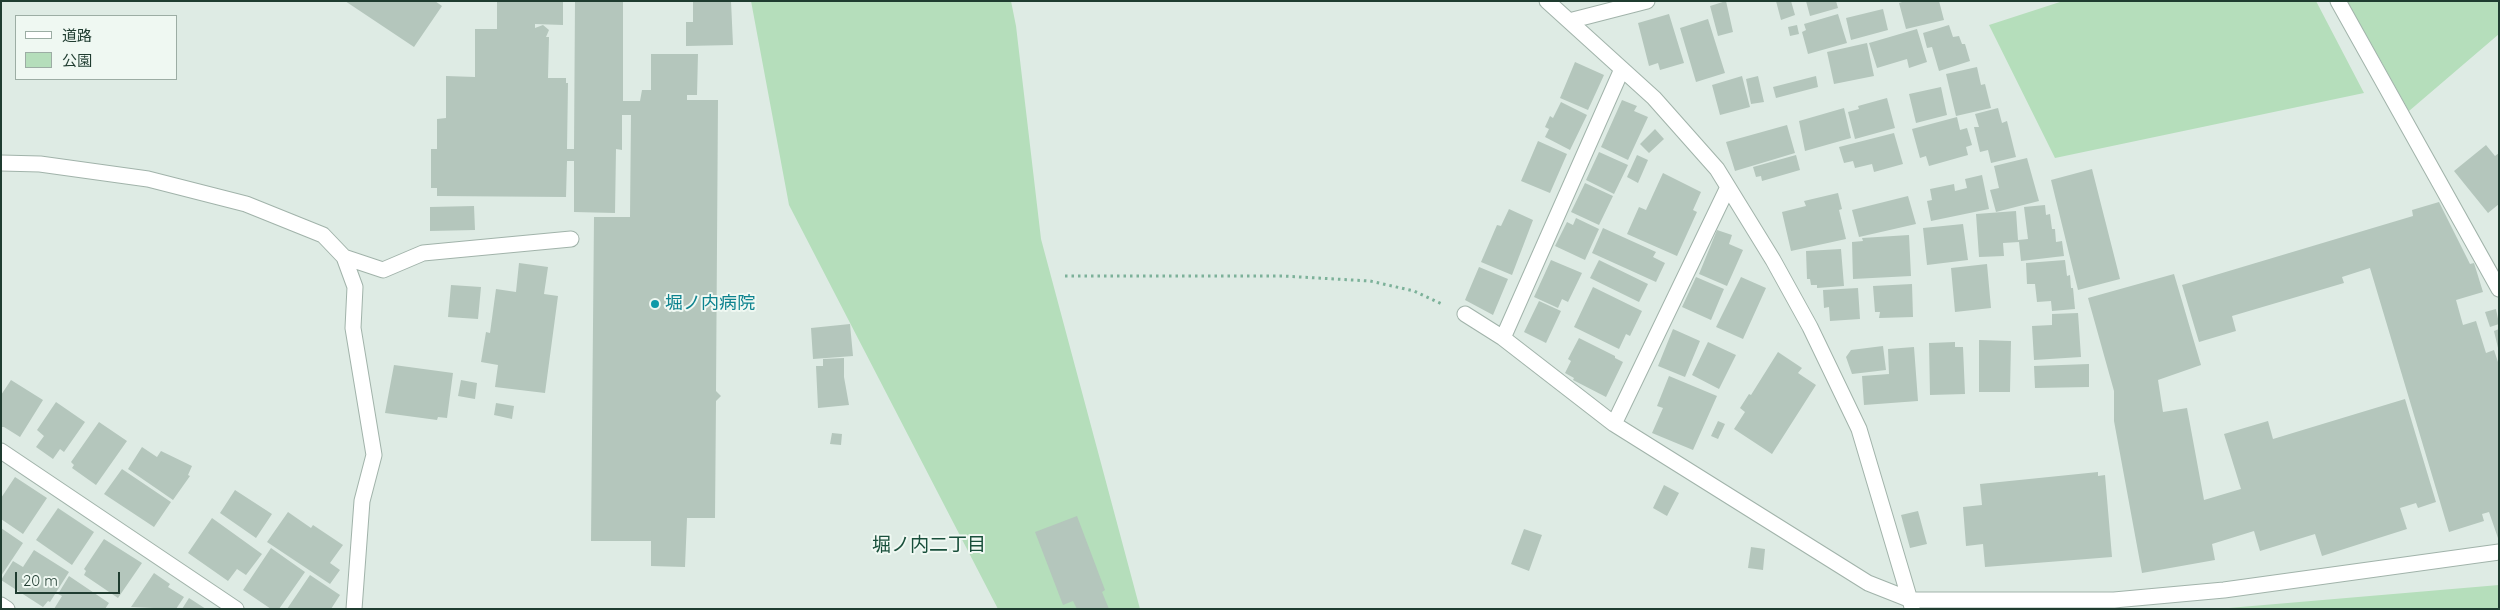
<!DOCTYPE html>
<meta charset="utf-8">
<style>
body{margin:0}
#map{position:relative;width:2500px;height:610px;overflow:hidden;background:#deebe4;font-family:Quicksand,"Noto Sans JP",sans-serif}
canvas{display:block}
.frame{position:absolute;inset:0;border:2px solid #1f3c30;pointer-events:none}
.legend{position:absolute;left:15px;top:15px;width:162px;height:65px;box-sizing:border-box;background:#eff8f2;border:1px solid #9cada4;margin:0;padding:6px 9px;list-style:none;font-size:15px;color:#1f3c30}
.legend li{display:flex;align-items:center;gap:10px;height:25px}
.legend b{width:25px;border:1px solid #9cada4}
.scale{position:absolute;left:15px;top:572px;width:105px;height:22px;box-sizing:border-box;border:2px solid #1f3c30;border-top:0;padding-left:6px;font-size:15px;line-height:18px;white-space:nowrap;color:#1f3c30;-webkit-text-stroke:4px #eff8f2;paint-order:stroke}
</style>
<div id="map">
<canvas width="2500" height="610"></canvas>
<div class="frame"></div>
<ul class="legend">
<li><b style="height:6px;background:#fff"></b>道路</li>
<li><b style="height:14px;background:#b5debb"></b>公園</li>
</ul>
<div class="scale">20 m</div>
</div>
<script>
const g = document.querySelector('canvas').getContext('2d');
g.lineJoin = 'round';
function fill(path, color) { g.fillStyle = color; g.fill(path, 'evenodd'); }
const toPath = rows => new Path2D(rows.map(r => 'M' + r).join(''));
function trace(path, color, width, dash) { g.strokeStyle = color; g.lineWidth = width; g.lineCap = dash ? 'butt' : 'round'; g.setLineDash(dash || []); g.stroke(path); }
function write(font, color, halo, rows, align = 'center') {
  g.font = font + ' Quicksand,"Noto Sans JP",sans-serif'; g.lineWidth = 4; g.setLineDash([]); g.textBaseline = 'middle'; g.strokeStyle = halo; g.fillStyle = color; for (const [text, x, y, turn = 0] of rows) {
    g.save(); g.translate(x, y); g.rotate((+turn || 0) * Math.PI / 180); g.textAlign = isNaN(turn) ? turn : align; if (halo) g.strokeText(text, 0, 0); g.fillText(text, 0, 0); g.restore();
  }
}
fill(toPath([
 [751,1,1011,1,1016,26,1041,239,1140,609,998,609,789,205],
 [2063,1,2316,1,2364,93,2055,158,1989,25],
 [2347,1,2499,1,2499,34,2409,111],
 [2499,585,2499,609,2217,609]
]), '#b5debb');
fill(toPath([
 [345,1,435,1,442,6,414,47],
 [497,1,563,1,563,25,535,24,535,28,543,25,549,30,546,37,549,37,548,78,566,78,566,83,568,83,567,149,574,149,575,1,623,1,623,101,640,101,642,90,651,90,651,54,698,54,697,95,687,95,687,100,718,100,716,391,721,396,716,401,715,518,687,518,685,567,651,566,651,541,591,541,594,217,630,217,631,115,622,115,622,150,616,149,615,213,574,212,574,161,567,161,566,197,437,196,437,188,431,188,431,149,437,149,437,119,446,118,446,76,475,77,475,29,497,29],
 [693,1,731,1,733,45,686,46,686,22,693,22],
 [1726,1,1733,32,1718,36,1710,6],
 [1776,1,1791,1,1795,15,1781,20],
 [1806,1,1836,1,1838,8,1810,16],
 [1905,1,1939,1,1944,20,1906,29,1899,3],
 [1883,9,1888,30,1851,40,1846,18],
 [1669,14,1684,63,1660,70,1658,63,1649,66,1638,23],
 [1838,14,1847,43,1808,54,1802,32,1806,30,1804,24],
 [1708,19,1725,73,1696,82,1680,28],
 [1797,25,1799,34,1790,36,1788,27],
 [1949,25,1953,37,1959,36,1962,44,1965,44,1970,61,1939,71,1932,47,1927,48,1923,33],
 [1917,29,1927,62,1909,68,1907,59,1877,68,1869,43],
 [1867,43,1874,76,1834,84,1827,52],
 [1575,62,1604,75,1588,110,1560,98],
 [1977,67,1981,85,1985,84,1991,108,1956,116,1946,74],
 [1742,76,1750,107,1720,115,1712,85],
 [1758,76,1764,102,1751,104,1746,79],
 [1816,76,1818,87,1776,98,1773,87],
 [1941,87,1947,115,1916,123,1909,94],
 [1887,98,1895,128,1855,139,1848,112,1859,109,1858,106],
 [1622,100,1637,106,1634,111,1648,117,1628,160,1601,147],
 [1561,102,1587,115,1570,150,1545,137,1549,129,1545,127,1550,116,1553,118],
 [1844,108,1851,138,1805,151,1799,121],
 [1998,108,2002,123,2007,121,2016,157,1991,163,1988,150,1980,152,1974,127,1979,127,1975,114],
 [1957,117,1960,130,1967,128,1972,145,1966,147,1968,155,1929,166,1926,156,1920,158,1912,129],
 [1787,125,1795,153,1735,171,1726,142],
 [1655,129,1664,139,1649,153,1640,144],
 [1894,133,1903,164,1874,172,1872,164,1855,168,1853,161,1844,163,1839,147],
 [1538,141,1567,154,1550,193,1521,181],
 [2486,145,2495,156,2499,153,2499,204,2488,213,2454,171],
 [1599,152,1628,165,1614,194,1586,180],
 [1637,155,1648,160,1638,183,1627,177],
 [1796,155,1800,170,1762,181,1761,176,1756,177,1753,167],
 [2027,158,2039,201,1996,212,1990,190,1999,188,1994,166],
 [2092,169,2120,279,2078,290,2051,180],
 [1663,173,1701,192,1693,210,1697,212,1677,256,1627,234,1639,207,1646,210],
 [1982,175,1989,209,1931,221,1927,201,1932,200,1930,189,1954,184,1955,191,1967,188,1965,179],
 [1585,183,1613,196,1599,225,1571,212],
 [1838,193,1842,209,1839,210,1846,239,1791,251,1782,212,1806,206,1804,201],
 [1908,196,1916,224,1859,237,1852,210],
 [2439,202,2470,264,2474,263,2483,292,2456,300,2463,325,2476,321,2486,353,2494,350,2499,365,2499,541,2489,512,2482,514,2484,521,2449,532,2370,268,2342,277,2344,283,2232,316,2236,331,2199,342,2182,285,2413,216,2412,210],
 [2045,205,2046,215,2050,214,2052,229,2055,229,2056,242,2062,241,2064,256,2021,261,2019,242,2003,243,2004,256,1979,257,1976,214,2016,211,2018,240,2028,239,2024,207],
 [474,206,475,230,430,231,430,207],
 [1509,209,1533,220,1512,275,1481,262,1497,225,1501,226],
 [1576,218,1599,229,1585,260,1555,246,1567,222,1573,225],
 [1963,224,1968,260,1927,265,1923,228],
 [1603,228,1656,252,1653,257,1665,263,1656,282,1592,253],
 [1717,230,1732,235,1729,244,1743,250,1727,286,1699,274],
 [1909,235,1911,276,1853,279,1852,242,1863,241,1862,238],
 [1841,249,1844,286,1817,288,1817,285,1811,285,1810,279,1807,279,1806,251],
 [1551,260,1582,273,1568,302,1562,299,1558,308,1534,297],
 [1599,260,1648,284,1639,302,1590,278],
 [2065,260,2067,276,2070,275,2071,288,2073,288,2075,309,2052,311,2051,301,2037,302,2035,284,2027,284,2026,263],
 [519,263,548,267,544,294,558,296,545,393,495,387,498,365,481,362,486,332,490,333,496,289,516,292],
 [1987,264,1991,308,1955,312,1951,268],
 [1479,267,1508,279,1493,315,1465,300],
 [2174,274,2201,365,2158,380,2163,412,2187,408,2204,500,2241,489,2224,434,2268,421,2273,439,2405,399,2436,502,2418,508,2416,503,2400,508,2407,529,2322,556,2315,534,2260,551,2254,531,2212,544,2215,560,2142,573,2114,421,2114,391,2088,298],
 [1696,277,1724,289,1711,320,1682,307],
 [1741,277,1766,288,1743,339,1716,327],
 [1912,284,1913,317,1879,318,1880,312,1875,312,1873,286],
 [451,285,481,287,478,319,448,317],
 [1593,287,1642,311,1630,336,1626,334,1619,349,1574,327],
 [1858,288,1860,319,1830,321,1829,307,1824,308,1823,290],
 [1539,301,1561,311,1546,343,1524,332],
 [2496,309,2499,324,2490,327,2485,312],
 [2078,313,2081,357,2034,360,2032,326,2052,325,2052,314],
 [850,324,853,356,813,359,811,328],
 [1673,329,1700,341,1685,377,1658,366],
 [2499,329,2499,347,2498,348,2494,331],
 [1579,338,1615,356,1615,358,1623,362,1606,397,1573,380,1574,378,1565,373,1571,361,1568,359],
 [1979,340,2011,341,2010,392,1979,392],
 [1708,342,1736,355,1719,389,1692,375],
 [1955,342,1955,347,1963,347,1965,394,1930,395,1929,343],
 [1883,346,1886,370,1852,374,1846,357,1851,350],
 [1914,347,1918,401,1864,405,1862,376,1889,374,1888,349],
 [1778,352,1802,368,1798,373,1816,385,1772,454,1734,429,1745,412,1740,408,1749,394,1751,395],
 [844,358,844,377,849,405,818,408,816,366,823,366,823,359],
 [2089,364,2089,387,2035,388,2034,366],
 [394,365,453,373,447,418,438,417,437,420,385,413],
 [1669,376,1717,396,1693,450,1652,433,1663,408,1657,406],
 [11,380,43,400,20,437,4,427,1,427,1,395],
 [461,380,477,383,475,399,458,396],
 [56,402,85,422,64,452,60,449,53,459,36,447,44,436,37,430],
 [496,403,514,406,512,419,494,415],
 [1718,421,1725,424,1718,439,1711,436],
 [99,422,127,441,96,485,72,468,74,465,71,462],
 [832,433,842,434,841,445,830,444],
 [142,447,157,457,161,451,192,466,188,475,190,476,173,500,128,469],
 [122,469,171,502,154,527,104,494],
 [2098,472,2098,476,2105,475,2112,557,1985,567,1983,544,1966,546,1963,507,1982,505,1980,484],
 [15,477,47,498,23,534,1,519,1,498],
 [1664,485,1679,493,1667,516,1653,508],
 [235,490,272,514,256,538,220,513],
 [58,508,94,532,72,565,36,540],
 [1918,511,1927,544,1910,548,1901,515],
 [288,512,311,528,313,525,343,545,330,563,340,570,330,584,267,542],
 [1077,516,1105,590,1102,592,1109,609,1077,609,1073,601,1063,605,1035,532],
 [212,518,262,554,246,575,237,569,228,581,188,553],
 [1,528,23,543,1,576],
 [1524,529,1542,535,1529,571,1511,564],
 [104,539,142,563,118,598,84,575,86,571,84,569],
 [1751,547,1765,549,1763,570,1748,568],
 [271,548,305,572,279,609,271,609,243,590],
 [34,550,69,572,50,602,48,601,43,607,1,580,13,561,23,567],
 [154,573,170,584,168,587,184,597,176,609,131,607],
 [310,575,340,595,331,609,287,609],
 [69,576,109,603,105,609,54,609,62,596,58,594],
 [189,598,206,609,182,609]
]), '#b4c6bc');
const minor = toPath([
 [1547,1,1654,98,1717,169,1773,260,1810,327,1859,429,1912,607],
 [2338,1,2499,289],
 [1569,21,1647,1],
 [1,163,40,164,148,179,246,204,323,235,344,257,355,287,353,328,374,455,362,501,354,609],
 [344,257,383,270,423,253,571,239],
 [1465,314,1503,338,1614,424,1868,583,1911,600,2114,600,2224,590,2499,552],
 [1503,338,1622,69],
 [1614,424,1728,187],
 [1,451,236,609],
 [1,605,7,609]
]);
trace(minor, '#a1b3aa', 17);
trace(toPath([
 [1065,276,1282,276,1370,281,1414,291,1442,304]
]), '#7cb199', 3, [2.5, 4]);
trace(minor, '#fff', 15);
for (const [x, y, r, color] of [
 [655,304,5,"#0f9aa8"]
]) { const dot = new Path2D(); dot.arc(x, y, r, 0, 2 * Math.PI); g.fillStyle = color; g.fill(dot); trace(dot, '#eff8f2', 2); }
write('18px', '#0d838f', '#eff8f2', [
 ["堀ノ内病院",665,304]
], 'left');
write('19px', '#194f3b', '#eff8f2', [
 ["堀ノ内二丁目",929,545]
]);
</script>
